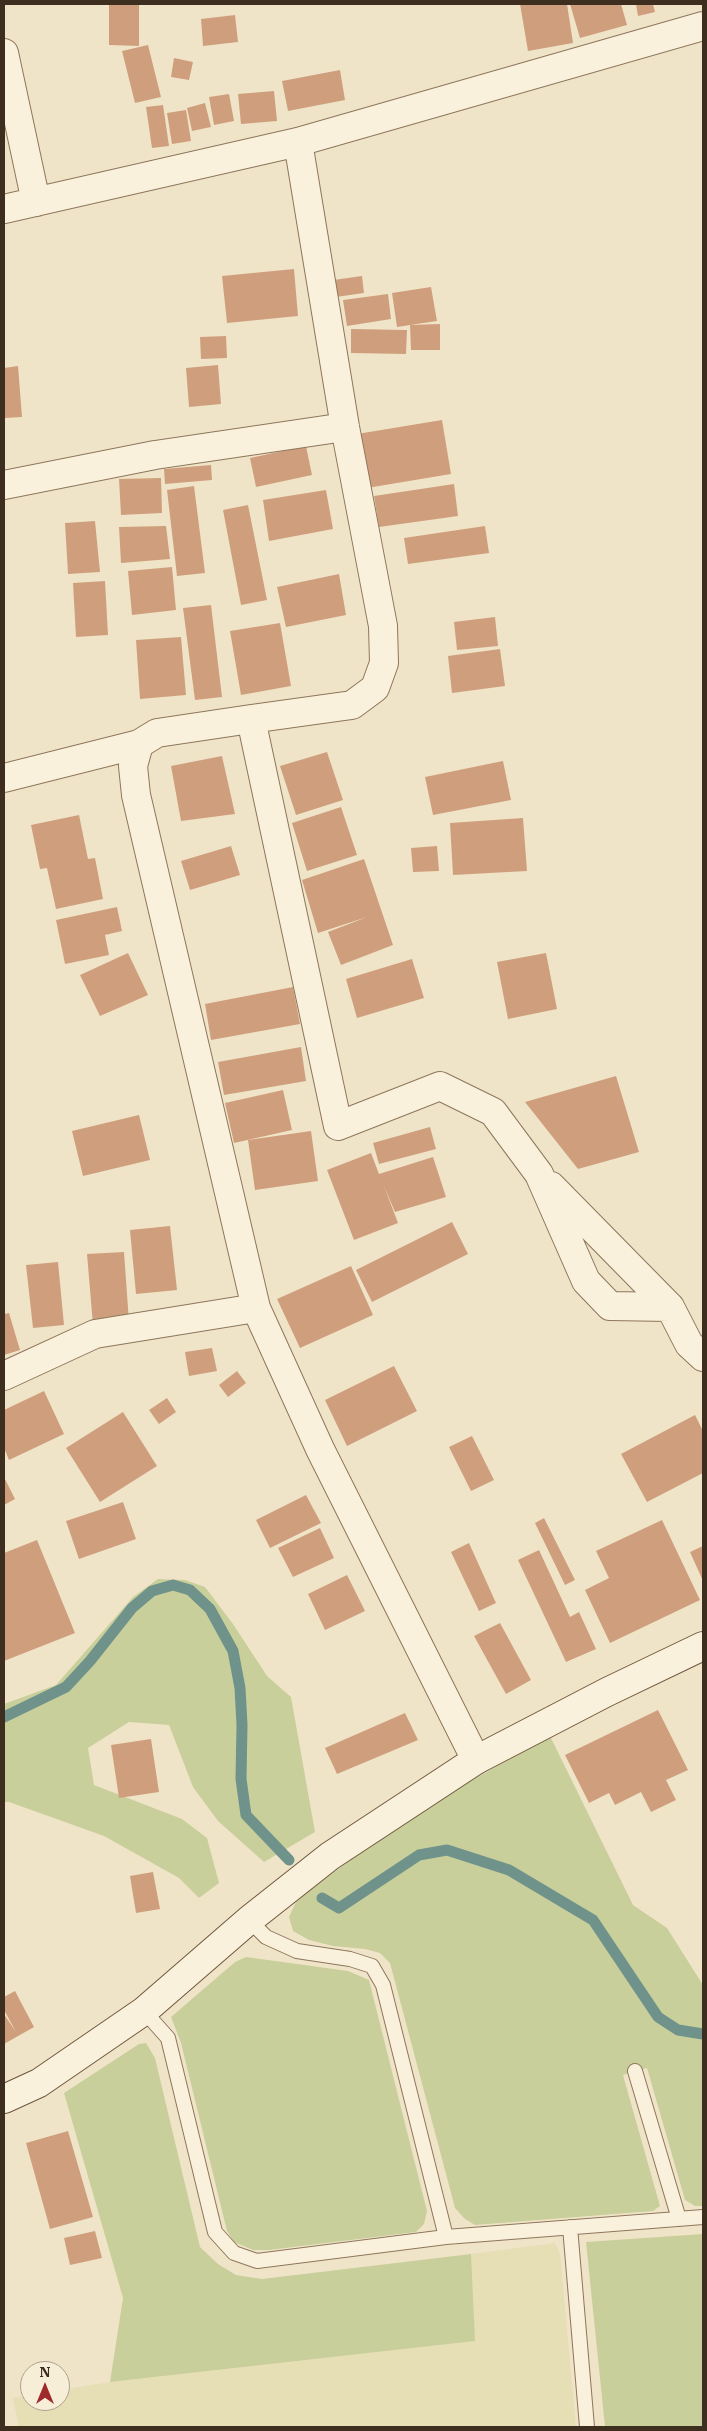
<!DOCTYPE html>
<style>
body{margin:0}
#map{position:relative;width:707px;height:2431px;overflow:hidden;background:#f0e4c8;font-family:"IBM Plex Serif",serif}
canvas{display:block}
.frame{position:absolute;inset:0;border:5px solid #3d2e20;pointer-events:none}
.north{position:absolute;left:20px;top:2361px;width:50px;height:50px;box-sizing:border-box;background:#f7eed8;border:1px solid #ada18e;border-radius:50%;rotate:0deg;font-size:14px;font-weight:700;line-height:20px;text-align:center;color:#3d2e20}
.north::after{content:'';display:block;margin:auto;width:18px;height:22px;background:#9e2a2b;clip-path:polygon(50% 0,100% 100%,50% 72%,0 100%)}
</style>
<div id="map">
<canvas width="707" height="2431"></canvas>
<div class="frame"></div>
<div class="north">N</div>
</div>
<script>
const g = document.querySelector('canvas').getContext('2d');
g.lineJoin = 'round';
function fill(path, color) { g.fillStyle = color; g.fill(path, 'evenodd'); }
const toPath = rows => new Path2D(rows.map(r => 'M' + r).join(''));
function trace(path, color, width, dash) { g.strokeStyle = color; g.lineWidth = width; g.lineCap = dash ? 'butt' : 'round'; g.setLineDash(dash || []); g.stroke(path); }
fill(toPath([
 [555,2243,560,2254,576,2427,19,2427,13,2398,30,2395,30,2401,60,2401,60,2390,110,2382,474,2341,471,2254]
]), '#e6deb5');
fill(toPath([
 [158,1579,185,1580,205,1587,233,1624,267,1676,291,1697,315,1832,264,1862,218,1821,193,1787,169,1725,129,1722,88,1748,94,1785,182,1819,207,1838,219,1883,199,1898,179,1878,104,1836,9,1802,4,1802,4,1704,56,1685,133,1597],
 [550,1736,633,1905,667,1928,703,1985,703,2206,695,2206,685,2200,647,2068,623,2075,660,2206,653,2211,475,2225,465,2219,455,2208,390,1963,380,1953,365,1949,333,1946,309,1940,293,1931,289,1917,296,1902,306,1893,376,1841,433,1802],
 [246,1957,348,1971,369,1980,427,2211,424,2224,416,2232,269,2250,253,2250,234,2242,227,2231,181,2043,171,2017,235,1962],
 [146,2043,155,2058,200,2247,218,2264,236,2275,262,2279,471,2254,475,2341,110,2382,123,2298,64,2093,139,2044],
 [703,2234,703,2427,605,2427,586,2242]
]), '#c9cf9b');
trace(toPath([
 [4,1717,66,1687,90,1661,132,1608,152,1591,173,1585,190,1590,210,1609,233,1651,240,1688,242,1725,241,1779,246,1815,289,1860],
 [322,1898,339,1908,419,1855,447,1850,509,1870,593,1920,658,2017,678,2030,703,2034]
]), '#6f938a', 11);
fill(toPath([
 [109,4,139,4,139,46,109,45],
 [520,4,567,4,573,43,528,51],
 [570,4,621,4,627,25,580,38],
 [636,4,653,4,655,12,638,16],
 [235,15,238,42,203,46,201,19],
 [148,45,161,97,135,103,122,51],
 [174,58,193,62,189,80,171,77],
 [340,70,345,100,288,111,282,81],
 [274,91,277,121,241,124,238,94],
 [229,94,234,121,214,125,209,97],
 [205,103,211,127,192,131,187,108],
 [163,105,169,146,152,148,146,107],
 [186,110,191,141,172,144,167,113],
 [294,269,298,316,227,323,222,276],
 [362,276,364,293,329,298,326,281],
 [431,287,437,321,410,325,440,324,440,350,411,350,410,325,397,327,392,293],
 [388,294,391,319,347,326,343,300],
 [351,329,407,330,406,354,351,353],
 [226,336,227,358,201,359,200,337],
 [218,365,221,404,189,407,186,368],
 [18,366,22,417,4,418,4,368],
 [442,420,451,474,367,488,357,434],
 [306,446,312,475,256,487,250,458],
 [211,465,212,480,165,484,164,469],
 [161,478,162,513,121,515,119,479],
 [454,484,458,516,379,527,374,496],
 [194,486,205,573,177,576,167,490],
 [326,490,333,529,269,541,263,500],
 [248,505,267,600,241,605,223,510],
 [95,521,100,572,68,574,65,523],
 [166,526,170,559,121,563,119,527],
 [485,526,489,553,408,564,404,538],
 [172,567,176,610,132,615,128,571],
 [339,574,346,615,286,627,277,587],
 [105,581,108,635,76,637,73,583],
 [211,605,222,697,195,700,183,608],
 [495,617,498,646,457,650,454,622],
 [280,623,291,686,241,695,230,631],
 [181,637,186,695,140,699,136,640],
 [500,649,505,686,452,693,448,656],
 [327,752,343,800,296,815,280,766],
 [222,756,235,814,181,821,171,766],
 [503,761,511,800,433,815,425,777],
 [341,807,357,855,307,871,292,823],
 [79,815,88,859,95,858,103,899,56,909,47,868,40,869,31,825],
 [523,818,527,871,453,875,450,823],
 [231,846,240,875,190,890,181,861],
 [437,846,439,871,413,872,411,848],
 [364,859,393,945,341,965,328,932,367,917,318,933,302,880],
 [117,907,122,931,105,935,109,955,65,964,56,920],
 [128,953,148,995,100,1016,80,975],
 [546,953,557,1009,508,1019,497,962],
 [412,959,424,998,357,1018,346,979],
 [293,987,300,1024,211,1040,205,1004],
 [301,1047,306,1081,224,1095,218,1062],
 [616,1076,639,1152,578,1169,525,1102],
 [283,1090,292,1130,234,1143,225,1103],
 [139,1115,150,1160,83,1176,72,1131],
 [430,1127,436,1149,379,1164,373,1143],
 [311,1131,318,1181,255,1190,248,1140],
 [371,1153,379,1174,433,1157,446,1197,395,1212,384,1186,398,1223,354,1240,327,1170],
 [452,1222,468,1254,372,1302,356,1270],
 [170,1226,177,1290,136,1294,130,1230],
 [124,1252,129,1322,93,1325,87,1254],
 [58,1262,64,1325,33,1328,26,1265],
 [351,1266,373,1315,300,1348,277,1299],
 [9,1313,20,1350,4,1355,4,1314],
 [212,1348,217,1371,189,1376,185,1352],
 [394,1366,417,1411,347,1446,325,1400],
 [237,1371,246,1383,228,1397,219,1385],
 [44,1391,64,1434,9,1460,4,1448,4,1410],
 [167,1398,176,1412,159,1424,149,1410],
 [123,1412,157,1466,100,1502,66,1448],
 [695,1415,703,1431,703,1473,647,1502,621,1454],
 [472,1436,494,1480,471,1491,449,1447],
 [4,1477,15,1499,4,1505],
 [306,1495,321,1523,270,1548,256,1520],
 [123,1502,136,1539,79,1559,66,1521],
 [544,1518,575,1580,565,1585,535,1523],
 [662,1520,700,1600,610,1643,585,1590,609,1578,596,1551],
 [320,1528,334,1558,293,1577,278,1548],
 [37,1540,75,1633,4,1661,4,1553],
 [469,1543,496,1603,479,1611,451,1552],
 [703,1546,703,1581,690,1552],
 [539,1550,570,1617,579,1612,596,1649,566,1662,518,1560],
 [347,1575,365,1611,325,1630,308,1594],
 [500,1623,531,1680,506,1694,474,1636],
 [658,1710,688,1770,666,1780,676,1800,651,1812,641,1792,615,1805,609,1793,589,1803,565,1755],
 [405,1713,418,1740,337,1774,325,1748],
 [151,1739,159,1792,119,1798,111,1745],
 [153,1872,160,1909,136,1913,130,1876],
 [15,1991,34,2027,4,2044,4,2014,16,2032,4,2010,4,1997],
 [68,2131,93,2217,50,2229,26,2143],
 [95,2231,102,2258,70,2265,64,2238]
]), '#cf9f7d');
const lane = toPath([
 [249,1920,266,1937,297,1951,350,1959,372,1966,383,1985,446,2237],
 [144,2011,168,2038,215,2232,234,2253,257,2261,446,2237,703,2217],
 [635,2071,679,2219],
 [570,2227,587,2427]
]);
const street = toPath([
 [4,53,36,202],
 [298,142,345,427,383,626,384,663,375,688,352,705,251,719,338,1126,440,1086,493,1112,539,1174,586,1281,610,1306,670,1307,689,1344,703,1357],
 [4,209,298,142,703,26],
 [4,485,155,455,345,427],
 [251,719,157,733,139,744,133,766,136,795,256,1308],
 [4,778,139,744],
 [551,1186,670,1307],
 [4,1376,95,1334,256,1308,320,1449,476,1760]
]);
const secondary = toPath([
 [4,2099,39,2083,144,2011,249,1920,330,1856,476,1760,607,1692,703,1646]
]);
trace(lane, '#8d765c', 16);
trace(street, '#8d765c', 30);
trace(secondary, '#6f573f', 30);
trace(lane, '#faf1dc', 14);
trace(street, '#faf1dc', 28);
trace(secondary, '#faf1dc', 28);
</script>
